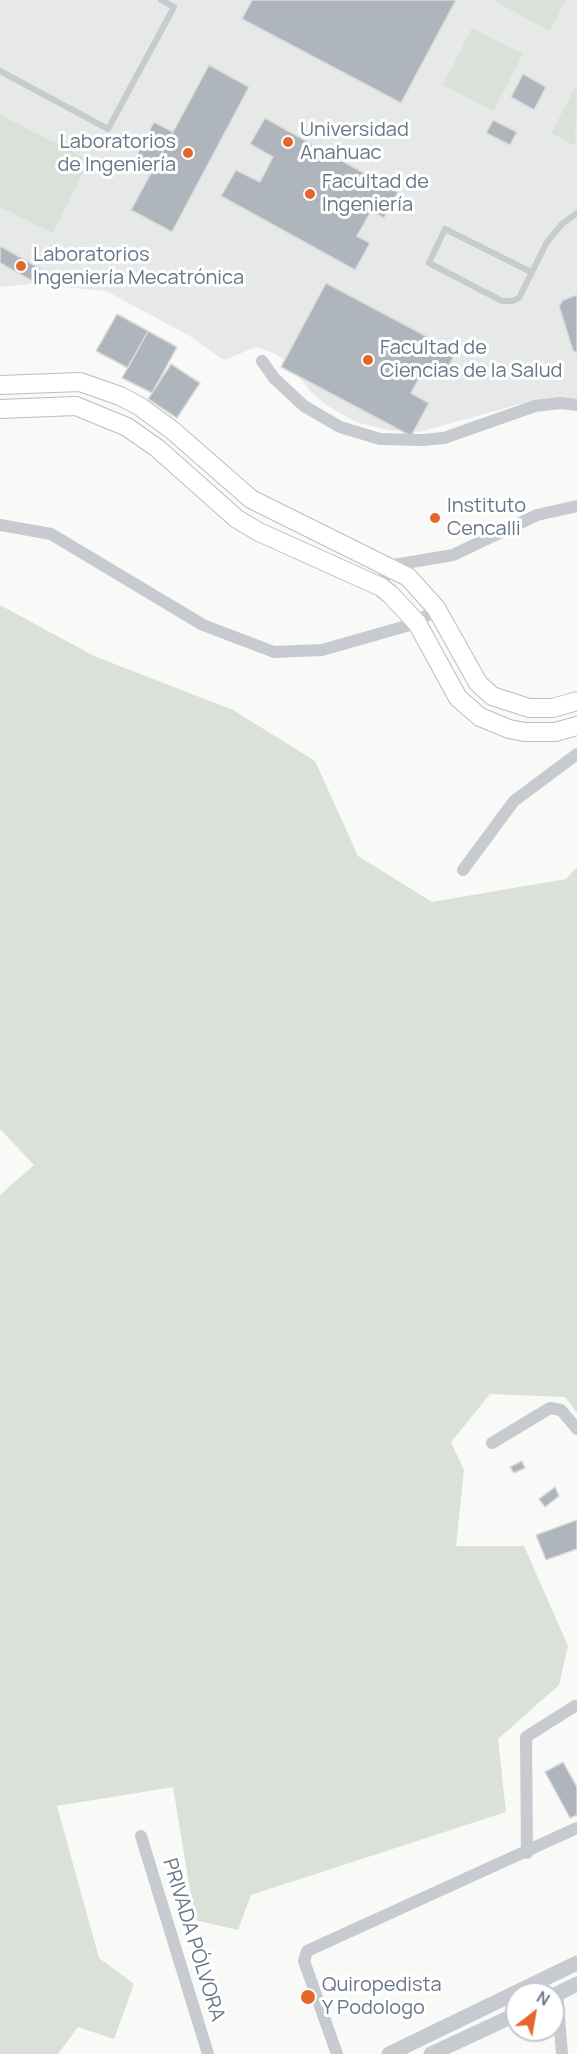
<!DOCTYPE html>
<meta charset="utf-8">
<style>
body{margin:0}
#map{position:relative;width:577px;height:2054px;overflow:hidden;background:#f9f9f7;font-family:Manrope,sans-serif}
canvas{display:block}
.north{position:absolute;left:505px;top:1982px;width:60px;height:60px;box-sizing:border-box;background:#fff;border:2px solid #c3c9cf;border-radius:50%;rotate:31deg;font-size:16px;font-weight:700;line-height:24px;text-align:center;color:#687788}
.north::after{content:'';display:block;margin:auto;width:21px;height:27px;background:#e4662b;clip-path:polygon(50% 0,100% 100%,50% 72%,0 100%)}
</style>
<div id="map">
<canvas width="577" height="2054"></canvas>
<div class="north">N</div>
</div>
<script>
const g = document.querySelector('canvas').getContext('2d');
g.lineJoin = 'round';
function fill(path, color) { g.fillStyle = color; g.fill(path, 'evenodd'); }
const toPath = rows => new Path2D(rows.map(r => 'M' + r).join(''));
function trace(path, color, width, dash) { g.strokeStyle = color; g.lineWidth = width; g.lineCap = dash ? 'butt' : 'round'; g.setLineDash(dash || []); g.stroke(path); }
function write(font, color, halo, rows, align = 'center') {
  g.font = font + ' Manrope,sans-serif'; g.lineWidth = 6; g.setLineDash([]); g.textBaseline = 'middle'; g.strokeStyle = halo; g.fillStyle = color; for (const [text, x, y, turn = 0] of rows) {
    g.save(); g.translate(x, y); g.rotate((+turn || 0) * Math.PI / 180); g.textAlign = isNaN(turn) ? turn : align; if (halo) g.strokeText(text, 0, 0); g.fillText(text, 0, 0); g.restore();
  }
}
fill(toPath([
 [0,0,577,0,577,399,535,400,419,432,387,430,356,422,326,405,311,392,288,363,274,353,256,347,224,360,188,335,106,291,30,284,0,287]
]), '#e7e8e8');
fill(toPath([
 [493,0,566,0,550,31],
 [472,28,523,54,493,111,443,85],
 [575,88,577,89,575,146,551,133],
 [0,115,89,160,53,233,0,207],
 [0,605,94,656,233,710,315,761,358,856,432,902,566,879,577,867,577,1413,565,1397,490,1394,451,1442,464,1470,456,1546,524,1546,568,1646,559,1685,498,1739,506,1812,251,1895,238,1930,195,1920,173,1787,57,1806,99,1958,134,1984,114,2039,78,2027,58,2054,0,2054,0,1195,34,1165,0,1129]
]), '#dae1d8');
const building = toPath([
 [252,0,456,0,401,103,242,19,252,0],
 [209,65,249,87,172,232,131,210,209,65],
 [523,74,546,87,534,110,511,97,523,74],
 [265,118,398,192,384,218,371,211,357,236,370,243,355,270,221,196,236,170,260,182,273,157,250,144,265,118],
 [493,120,517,132,510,145,486,133,493,120],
 [154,122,173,132,151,174,132,164,154,122],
 [0,246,41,269,34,282,0,263,0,246],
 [326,283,456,352,442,379,424,369,411,393,429,403,411,436,281,367,326,283],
 [577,295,577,353,573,351,559,306,563,300,577,295],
 [117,314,148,331,128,368,96,351,117,314],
 [148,331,177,347,152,393,122,378,148,331],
 [171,364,200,383,177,418,148,399,171,364],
 [522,1461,525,1468,514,1473,510,1467,522,1461],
 [555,1487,559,1496,545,1507,539,1499,555,1487],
 [577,1520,577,1549,546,1560,536,1535,577,1520],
 [563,1762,577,1787,577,1815,570,1818,545,1772,563,1762]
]);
fill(building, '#aeb5bc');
trace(building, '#dbdbd9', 1.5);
const secondary = toPath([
 [0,385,80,382,120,396,139,406,172,430,251,499,408,577,436,608,478,683,492,696,529,708,553,708,577,701],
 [0,409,76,406,127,427,157,448,237,519,259,532,381,587,390,594,417,623,458,698,480,717,509,729,525,732,555,732,577,726]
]);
trace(secondary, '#b9bec3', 20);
trace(toPath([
 [0,71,108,129,174,7,161,0],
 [531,272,445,229,429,263,502,301,512,301,519,298,547,242,562,224,577,213]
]), '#c7cace', 6);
trace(toPath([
 [262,361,274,378,304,406,340,427,380,439,422,440,444,438,535,406,561,403,577,405],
 [0,525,51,534,203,625,274,652,322,650,417,623,436,608],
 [381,587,388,566,453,555,537,515,577,506],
 [463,870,514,801,577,754],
 [492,1443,550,1408,561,1410,577,1429],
 [141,1836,208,2054],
 [527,1853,526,1737,575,1706],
 [557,1994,562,2054],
 [337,2054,304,1961,307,1951,577,1828]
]), '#c7cace', 12);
trace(toPath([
 [553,1996,577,1984],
 [389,2054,577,1963],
 [431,2054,517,2014]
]), '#c7cace', 15);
trace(secondary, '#fff', 18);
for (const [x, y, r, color] of [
 [288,142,6,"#e4662b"],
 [188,153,6,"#e4662b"],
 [310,194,6,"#e4662b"],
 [21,266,6,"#e4662b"],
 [368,360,6,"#e4662b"],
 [435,518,6,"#e4662b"],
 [308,1997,8,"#e4662b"]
]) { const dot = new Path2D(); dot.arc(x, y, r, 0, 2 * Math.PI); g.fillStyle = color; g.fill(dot); trace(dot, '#fff', 2); }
write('20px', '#687788', '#fff', [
 ["Universidad",300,130],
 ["Anahuac",300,153],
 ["Laboratorios",176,142,"right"],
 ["de Ingeniería",176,165,"right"],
 ["Facultad de",322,182],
 ["Ingeniería",322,205],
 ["Laboratorios",33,255],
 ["Ingeniería Mecatrónica",33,278],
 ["Facultad de",380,348],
 ["Ciencias de la Salud",380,371],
 ["Instituto",447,506],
 ["Cencalli",447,529],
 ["Quiropedista",322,1985],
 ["Y Podologo",322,2008]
], 'left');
write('20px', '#687788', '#fff', [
 ["PRIVADA PÓLVORA",193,1940,73]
]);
</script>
